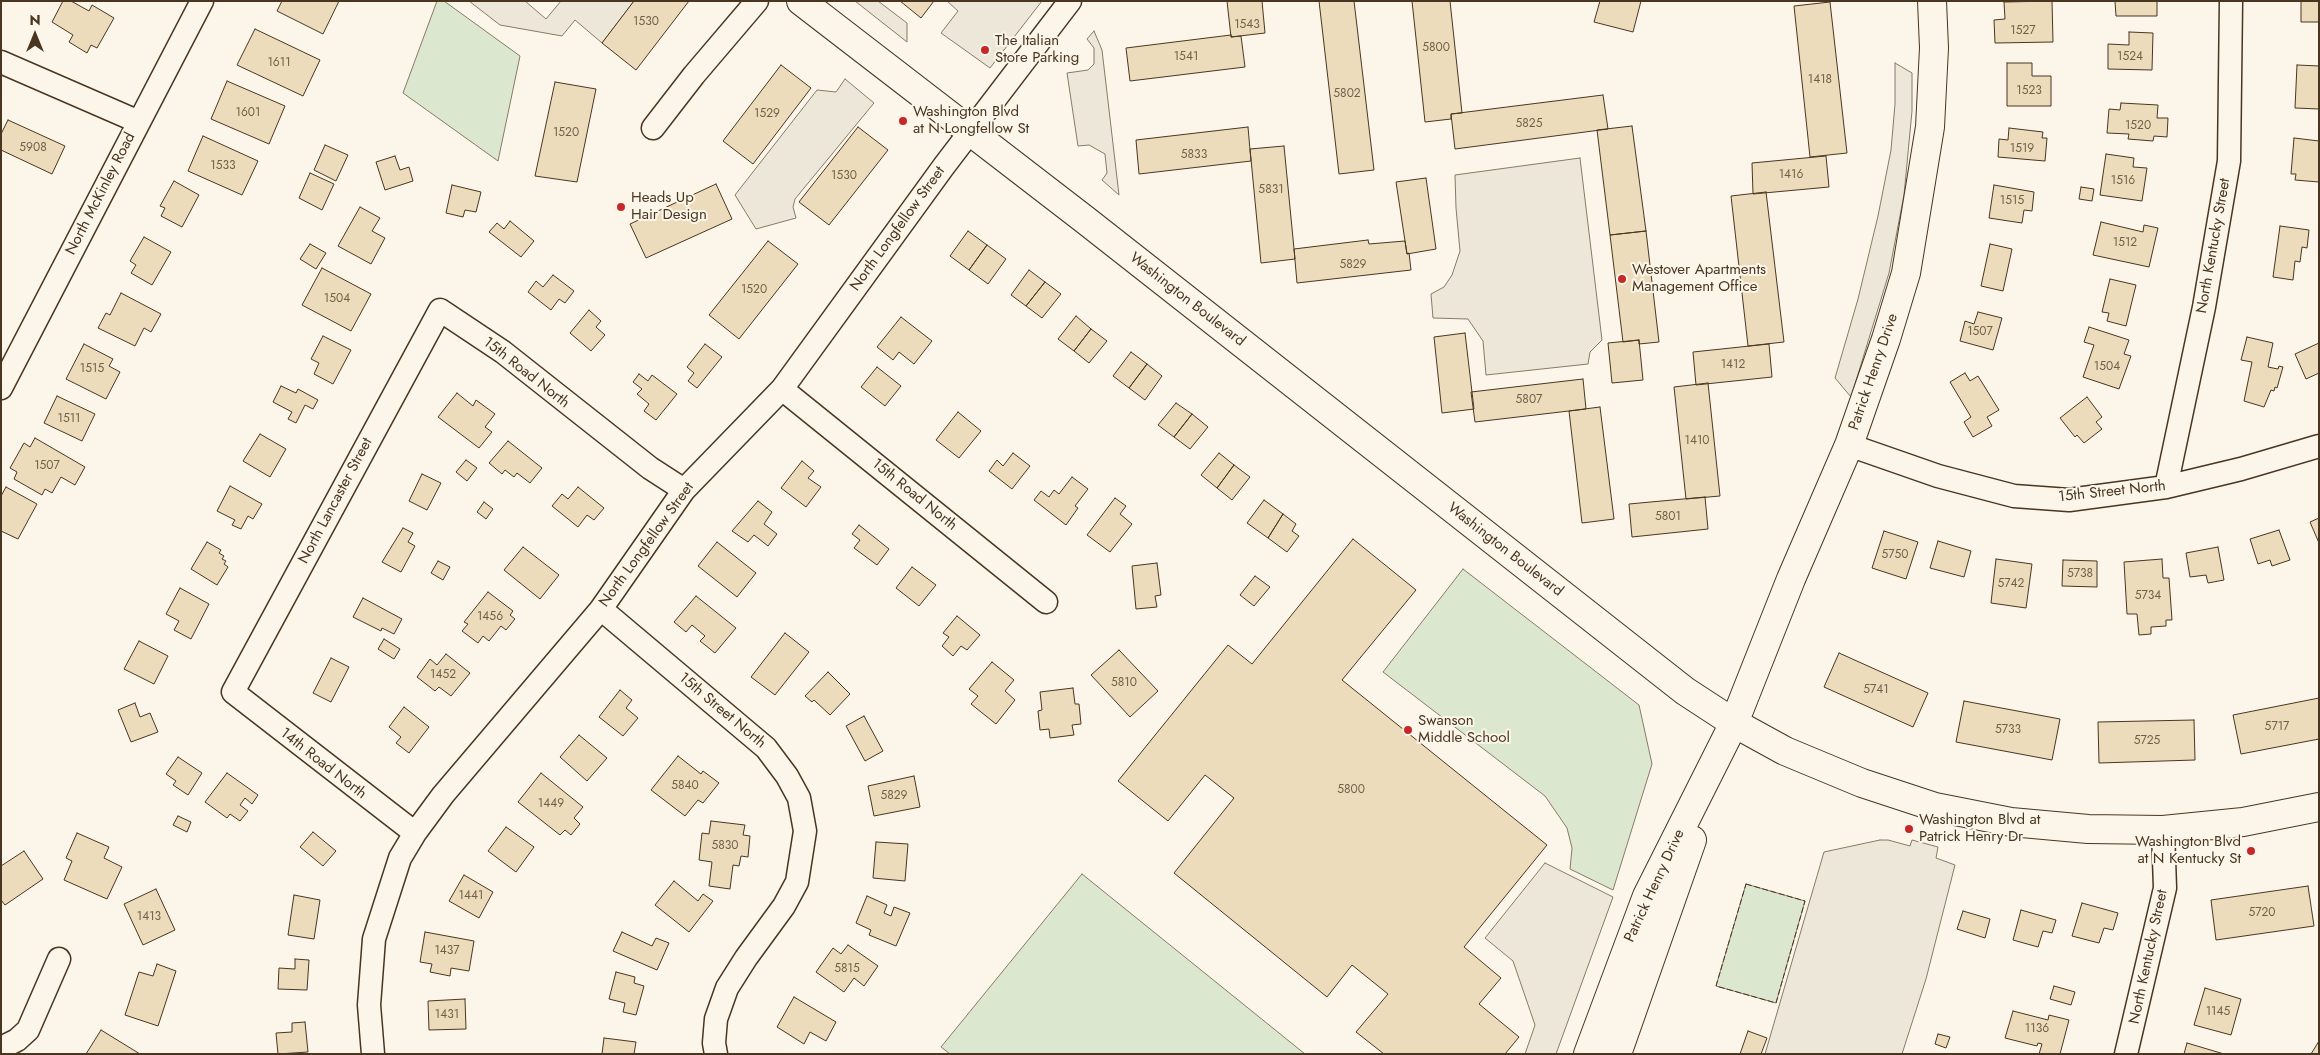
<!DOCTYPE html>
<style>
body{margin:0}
#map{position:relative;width:2320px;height:1055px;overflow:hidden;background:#fbf6e9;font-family:Jost,sans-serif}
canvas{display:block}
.frame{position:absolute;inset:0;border:2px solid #4a3520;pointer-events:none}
.north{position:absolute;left:10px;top:10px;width:50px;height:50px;-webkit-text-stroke:4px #fbf6e9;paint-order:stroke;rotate:0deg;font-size:14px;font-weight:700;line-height:20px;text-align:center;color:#4a3520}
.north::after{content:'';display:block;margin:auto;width:18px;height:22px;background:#4a3520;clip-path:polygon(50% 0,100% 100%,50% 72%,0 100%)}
</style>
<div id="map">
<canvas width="2320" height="1055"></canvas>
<div class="frame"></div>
<div class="north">N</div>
</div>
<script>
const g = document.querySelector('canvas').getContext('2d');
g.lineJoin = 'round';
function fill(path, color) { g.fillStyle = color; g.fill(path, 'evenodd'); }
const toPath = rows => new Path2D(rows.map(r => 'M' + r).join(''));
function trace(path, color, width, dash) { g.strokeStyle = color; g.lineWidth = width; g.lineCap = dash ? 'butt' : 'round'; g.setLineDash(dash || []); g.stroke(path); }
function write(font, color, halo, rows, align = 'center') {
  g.font = font + ' Jost,sans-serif'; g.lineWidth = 4; g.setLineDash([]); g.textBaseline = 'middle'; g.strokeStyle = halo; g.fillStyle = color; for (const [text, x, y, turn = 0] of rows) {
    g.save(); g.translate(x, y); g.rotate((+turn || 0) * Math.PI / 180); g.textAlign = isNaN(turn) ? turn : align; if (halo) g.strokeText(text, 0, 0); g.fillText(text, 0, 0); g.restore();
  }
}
const green = toPath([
 [437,1,444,1,520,56,498,161,403,93,437,1],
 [1463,569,1639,705,1652,764,1613,890,1570,869,1572,848,1567,828,1545,796,1383,672,1463,569],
 [1082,874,1305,1054,950,1054,941,1047,1082,874],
 [1746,884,1805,901,1776,1003,1716,986,1746,884]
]);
fill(green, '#dce7d0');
trace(green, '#887966', 1);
const parking = toPath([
 [469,1,525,1,546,19,561,1,634,1,602,43,575,20,562,36,500,25,469,1],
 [855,1,878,1,907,23,907,42,855,1],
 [947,1,1042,1,990,68,941,33,958,11,947,1],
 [1094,31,1102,50,1119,195,1102,180,1107,173,1105,154,1089,145,1078,146,1067,73,1088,70,1094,64,1094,48,1087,39,1094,31],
 [1895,63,1912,73,1912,111,1904,195,1889,273,1851,397,1835,378,1858,299,1878,216,1891,150,1895,104,1895,63],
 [845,79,874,103,795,199,793,207,796,218,756,229,735,195,817,90,836,92,845,79],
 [1580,158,1602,340,1590,352,1588,364,1486,375,1483,341,1468,319,1433,318,1431,294,1444,287,1452,275,1460,251,1456,208,1455,175,1580,158],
 [1880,840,1888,840,1910,846,1912,840,1938,847,1936,858,1955,865,1926,979,1902,1054,1765,1054,1824,852,1880,840],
 [1545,863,1613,897,1556,1054,1525,1054,1535,1025,1513,961,1485,938,1545,863]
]);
fill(parking, '#ede7d9');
trace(parking, '#887966', 1);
const building = toPath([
 [63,1,71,1,89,11,92,5,114,18,97,48,91,45,87,53,69,42,73,35,52,22,63,1],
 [282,1,339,1,323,34,277,11,282,1],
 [634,1,689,1,636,70,602,43,634,1],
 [900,1,934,1,921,18,900,1],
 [1227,1,1262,1,1265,33,1231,37,1227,1],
 [1319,1,1354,1,1374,170,1339,174,1319,1],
 [1412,1,1450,1,1462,113,1451,114,1451,119,1425,122,1412,1],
 [1600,1,1641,1,1633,32,1594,22,1600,1],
 [2052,1,2053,42,1995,43,1994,20,2005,19,2004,2,2052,1],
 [2115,1,2157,1,2157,16,2116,16,2115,1],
 [2301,1,2319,1,2319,22,2301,22,2301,1],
 [1830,2,1847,153,1810,157,1794,6,1830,2],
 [255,29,320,60,303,96,237,65,255,29],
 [2129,32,2153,33,2152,70,2108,69,2108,44,2129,45,2129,32],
 [1231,35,1231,37,1241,36,1245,67,1130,81,1126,48,1231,35],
 [2007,63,2032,63,2032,76,2051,76,2051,106,2007,106,2007,63],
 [781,65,811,88,753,164,723,141,781,65],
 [2297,65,2319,66,2319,109,2295,108,2297,65],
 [227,81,285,106,269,144,211,119,227,81],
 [555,82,596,89,577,182,535,176,555,82],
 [1603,95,1608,129,1455,149,1451,114,1603,95],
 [2121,103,2158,105,2157,118,2168,118,2167,137,2154,136,2153,141,2128,139,2129,134,2107,133,2109,109,2120,110,2121,103],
 [8,120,65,146,52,174,1,150,1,134,8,120],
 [1632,126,1646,231,1610,235,1597,130,1632,126],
 [858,127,888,150,829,225,799,202,858,127],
 [1248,127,1251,161,1139,174,1136,140,1248,127],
 [2009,128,2043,132,2042,138,2047,138,2045,161,1998,157,1999,139,2008,140,2009,128],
 [203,136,258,161,242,195,188,171,203,136],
 [2294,138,2319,141,2319,182,2295,180,2296,174,2291,174,2294,138],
 [325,145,348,155,336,181,314,170,325,145],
 [1284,146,1295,259,1261,263,1250,149,1284,146],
 [2106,154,2134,158,2133,167,2147,168,2142,201,2100,195,2106,154],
 [395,156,400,170,409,167,413,181,385,190,376,162,395,156],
 [1826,156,1829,187,1753,194,1752,163,1826,156],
 [310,173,334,184,322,210,299,198,310,173],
 [1426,178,1436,249,1407,254,1396,182,1426,178],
 [174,181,199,195,182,227,161,216,165,208,160,206,174,181],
 [716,184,732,219,646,258,630,224,716,184],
 [452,185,481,192,476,212,465,210,463,217,446,213,452,185],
 [1994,185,2034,192,2032,211,2024,210,2022,223,1989,218,1994,185],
 [2081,187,2094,189,2092,201,2079,199,2081,187],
 [1766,192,1784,342,1748,346,1731,196,1766,192],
 [360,207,380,218,372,231,385,238,371,264,338,246,360,207],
 [510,221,534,241,521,257,489,232,497,223,504,229,510,221],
 [2101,222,2143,232,2144,225,2158,228,2149,267,2093,255,2101,222],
 [2280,226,2309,230,2307,248,2302,247,2300,262,2295,261,2293,280,2273,277,2280,226],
 [968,231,987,245,969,270,950,256,968,231],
 [1646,231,1659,342,1639,344,1639,340,1623,342,1610,235,1646,231],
 [144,237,171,252,152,285,131,273,136,265,130,261,144,237],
 [1368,240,1369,244,1405,241,1407,254,1409,253,1411,270,1297,283,1294,249,1368,240],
 [768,241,798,264,739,339,709,315,768,241],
 [310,244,326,253,316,269,300,259,310,244],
 [1990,244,2012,249,2003,291,1981,286,1990,244],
 [987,245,1006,259,988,284,969,270,987,245],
 [322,268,371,294,351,331,302,305,322,268],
 [1029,270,1045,282,1026,306,1011,295,1029,270],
 [553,275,574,291,565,303,559,299,551,310,528,292,536,281,543,287,553,275],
 [2110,279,2136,285,2126,326,2107,321,2109,313,2102,312,2110,279],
 [1045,282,1061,294,1042,318,1026,306,1045,282],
 [121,293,161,314,151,332,144,328,135,346,98,328,106,313,110,315,121,293],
 [589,310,601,321,596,327,605,335,591,351,570,333,589,310],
 [1978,312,2002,318,1993,350,1960,341,1965,321,1974,324,1978,312],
 [1076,316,1091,329,1074,351,1058,339,1076,316],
 [901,317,932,341,914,364,899,352,893,360,877,347,901,317],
 [2089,327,2129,340,2124,354,2131,356,2119,389,2083,377,2094,345,2084,342,2089,327],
 [1091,329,1107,341,1089,363,1074,351,1091,329],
 [1465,333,1474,409,1442,413,1434,337,1465,333],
 [323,336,351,350,333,384,314,374,319,363,311,359,323,336],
 [2247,337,2273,343,2268,367,2278,369,2279,366,2283,367,2277,388,2275,387,2274,391,2271,390,2264,407,2244,401,2252,362,2241,360,2247,337],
 [1639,340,1643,380,1612,383,1608,343,1639,340],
 [2319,343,2319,373,2306,379,2295,354,2319,343],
 [84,344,113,359,109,366,120,372,106,399,66,379,84,344],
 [705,344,722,357,697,388,688,381,694,373,687,367,705,344],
 [1769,344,1772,377,1696,385,1693,352,1769,344],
 [1131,352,1147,364,1129,388,1113,376,1131,352],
 [1147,364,1162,376,1145,400,1129,388,1147,364],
 [877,367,901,386,885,406,861,387,877,367],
 [1965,373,1970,381,1978,376,1999,410,1987,417,1992,426,1973,437,1964,422,1971,417,1950,382,1965,373],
 [639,374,648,381,652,375,677,394,656,420,644,411,649,404,637,394,642,389,633,382,639,374],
 [1583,379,1586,409,1475,422,1471,392,1583,379],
 [1708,383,1720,496,1686,499,1674,387,1708,383],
 [281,386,296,393,298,389,318,400,313,409,305,405,296,423,288,419,292,412,273,402,281,386],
 [457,393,473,406,476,400,495,414,485,427,492,432,479,448,438,417,457,393],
 [57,396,95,414,82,441,44,423,57,396],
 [2087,397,2102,417,2096,422,2102,429,2084,443,2077,435,2075,437,2060,418,2087,397],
 [1176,403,1192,414,1174,437,1158,425,1176,403],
 [1600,407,1614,519,1582,523,1569,411,1600,407],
 [958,412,981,431,959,458,936,440,958,412],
 [1192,414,1208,427,1190,449,1174,437,1192,414],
 [260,434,286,449,270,477,243,461,260,434],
 [35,438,85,467,75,485,61,477,52,493,45,489,42,495,14,479,17,472,10,468,24,443,30,447,35,438],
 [508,441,542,468,530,483,517,473,514,477,505,470,502,474,489,463,508,441],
 [1013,453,1030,466,1012,489,989,471,997,460,1003,466,1013,453],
 [1219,453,1234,465,1217,488,1201,475,1219,453],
 [466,460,477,468,467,481,456,472,466,460],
 [802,461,814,471,808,478,821,487,806,507,781,488,802,461],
 [1234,465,1250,477,1232,500,1217,488,1234,465],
 [422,474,441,483,427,510,409,501,422,474],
 [1072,477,1088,489,1075,506,1078,508,1066,525,1034,500,1041,491,1049,497,1054,490,1059,494,1072,477],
 [230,486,262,504,253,519,248,516,241,529,232,525,235,520,217,511,230,486],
 [6,487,37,504,18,539,1,531,1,496,6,487],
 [578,487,604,508,594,520,587,515,578,527,552,506,562,494,568,499,578,487],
 [1705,497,1708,529,1632,537,1629,504,1705,497],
 [1115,498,1126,506,1120,514,1132,524,1110,552,1087,535,1115,498],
 [1264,500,1283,514,1268,538,1247,523,1264,500],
 [758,501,772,512,764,524,777,534,768,546,754,535,748,542,732,531,758,501],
 [484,502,493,509,486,519,477,512,484,502],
 [1283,514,1296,524,1292,531,1299,536,1287,552,1268,538,1283,514],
 [2319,518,2319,543,2310,522,2319,518],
 [859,525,889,549,877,565,854,548,860,540,852,534,859,525],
 [403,528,413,533,408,542,415,546,401,572,382,562,403,528],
 [2279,530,2290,560,2272,566,2270,560,2258,564,2250,539,2279,530],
 [1884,531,1918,542,1906,579,1872,568,1884,531],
 [1353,539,1416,590,1342,680,1547,845,1464,947,1501,978,1479,1004,1519,1037,1505,1054,1384,1054,1356,1032,1388,994,1352,965,1327,997,1174,873,1234,798,1205,775,1168,821,1118,781,1228,645,1252,664,1353,539],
 [1938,541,1971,551,1964,577,1930,568,1938,541],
 [207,542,221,550,219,553,224,556,222,559,226,561,224,564,228,567,217,585,191,569,207,542],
 [717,542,756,573,737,597,698,566,717,542],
 [523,547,559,575,540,599,504,570,523,547],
 [2218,547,2224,580,2208,583,2206,575,2190,577,2186,553,2218,547],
 [1996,559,2032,564,2026,608,1991,603,1996,559],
 [2162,559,2163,578,2169,578,2172,620,2166,620,2166,626,2151,627,2151,634,2139,635,2137,614,2127,614,2124,562,2162,559],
 [2063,560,2097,561,2097,587,2062,586,2063,560],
 [438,561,450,567,443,580,431,573,438,561],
 [1157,563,1161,595,1155,596,1157,607,1136,609,1132,566,1157,563],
 [912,567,936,585,919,606,896,588,912,567],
 [1255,576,1270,587,1254,606,1240,595,1255,576],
 [180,588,209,604,191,639,174,630,179,621,166,614,180,588],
 [488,592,513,611,510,615,515,619,506,630,501,626,489,641,483,636,478,643,462,631,468,624,464,622,488,592],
 [696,596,736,628,715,653,700,641,705,636,692,625,686,632,674,622,696,596],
 [363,598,402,619,394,634,382,628,381,631,353,617,363,598],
 [957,616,980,635,967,650,961,646,953,656,942,646,949,637,943,633,957,616],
 [785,633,809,652,775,695,751,677,785,633],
 [384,639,400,649,394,659,378,649,384,639],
 [139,641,168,656,154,684,124,669,139,641],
 [1119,650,1158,691,1130,717,1091,675,1119,650],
 [1839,653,1928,693,1913,727,1824,687,1839,653],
 [446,654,470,673,451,696,439,687,435,691,417,677,430,659,437,665,446,654],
 [331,658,349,667,331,702,313,693,331,658],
 [992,662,1014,680,1005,691,1015,700,996,724,971,704,978,696,969,689,992,662],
 [828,672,850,694,830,715,814,700,812,702,805,696,828,672],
 [1073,688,1075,704,1079,704,1081,724,1072,725,1074,735,1050,738,1049,729,1040,730,1038,711,1042,710,1040,692,1073,688],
 [620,690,632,700,626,708,638,718,623,736,599,717,620,690],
 [2319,698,2319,739,2241,754,2233,715,2319,698],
 [1964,701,2060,719,2052,760,1956,742,1964,701],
 [135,703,140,717,150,713,158,732,131,742,118,710,135,703],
 [404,707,429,727,409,753,396,743,401,737,389,727,404,707],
 [864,716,883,751,865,761,846,726,864,716],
 [2194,720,2195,760,2099,763,2098,722,2194,720],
 [579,735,607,758,587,781,560,757,579,735],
 [678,756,701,774,703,771,719,783,703,803,698,800,685,816,651,790,678,756],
 [178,757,202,773,188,795,173,785,176,781,166,774,178,757],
 [227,773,258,795,252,804,245,798,240,805,248,811,240,821,230,814,227,818,205,802,227,773],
 [541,773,583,807,574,818,580,824,571,835,565,830,560,835,518,802,541,773],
 [914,776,920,807,874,816,868,786,914,776],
 [178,816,191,822,187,832,173,825,178,816],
 [711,821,745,825,743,835,750,836,748,857,741,856,739,866,733,865,730,889,709,886,712,862,699,860,702,833,709,834,711,821],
 [506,827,534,847,516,872,488,851,506,827],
 [313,832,336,851,323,866,300,847,313,832],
 [77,833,109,847,104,858,122,867,107,899,64,880,72,861,66,858,77,833],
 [876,842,908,844,905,881,873,878,876,842],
 [24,851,43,879,5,905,1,900,1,866,24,851],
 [464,875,493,892,479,918,449,901,464,875],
 [674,881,698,901,703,894,713,901,689,932,655,905,674,881],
 [2308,886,2314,926,2216,940,2211,900,2308,886],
 [156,889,175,930,143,945,124,904,156,889],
 [294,895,320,900,314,939,288,935,294,895],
 [867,896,887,905,884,913,891,916,894,907,910,913,896,946,869,935,871,930,856,923,867,896],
 [2082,903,2118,913,2113,930,2104,928,2099,943,2072,936,2082,903],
 [2021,910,2056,920,2052,933,2043,931,2038,947,2013,940,2021,910],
 [1963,911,1990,919,1985,938,1957,929,1963,911],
 [425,932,474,941,469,971,451,968,450,976,430,972,432,964,420,962,425,932],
 [622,932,652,946,656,938,669,943,657,970,613,951,622,932],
 [848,945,878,966,864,986,854,978,844,992,816,972,833,948,841,954,848,945],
 [295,959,309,960,307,990,278,989,279,968,295,969,295,959],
 [157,964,176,971,158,1026,125,1015,139,972,153,976,157,964],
 [616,972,635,977,634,983,644,986,636,1015,623,1012,625,1003,609,999,616,972],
 [2054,986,2075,992,2071,1005,2050,999,2054,986],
 [2205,988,2241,999,2231,1035,2194,1025,2205,988],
 [794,997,836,1022,826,1041,810,1032,804,1044,777,1027,794,997],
 [465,999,466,1029,429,1030,428,1001,465,999],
 [2013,1011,2048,1020,2049,1015,2069,1020,2060,1054,2039,1054,2042,1044,2038,1043,2037,1046,2005,1038,2013,1011],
 [305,1022,308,1052,278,1054,276,1033,292,1032,292,1023,305,1022],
 [101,1030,140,1054,86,1054,101,1030],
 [1748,1031,1767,1038,1761,1054,1740,1054,1748,1031],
 [1938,1034,1950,1037,1946,1048,1935,1044,1938,1034],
 [604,1038,636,1042,634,1054,602,1054,604,1038],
 [2319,1041,2319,1054,2311,1054,2319,1041],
 [2187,1043,2224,1054,2184,1054,2187,1043]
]);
fill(building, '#ecdcbc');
trace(building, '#4a3520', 1);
const street = toPath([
 [1,62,139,122],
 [653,128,694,75,757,1],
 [1,388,202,1],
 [782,389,1046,602],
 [1849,445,1938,476,2014,496,2069,500,2166,487,2241,469,2319,446],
 [2166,487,2204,307,2229,161,2231,1],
 [601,609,766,748,787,776,799,798,805,831,797,882,784,906,746,958,727,988,716,1019,714,1043,716,1054],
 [415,833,233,692,440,310,503,352,650,468,684,490],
 [1,1048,17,1040,28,1030,59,959],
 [373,1054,369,1005,374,939,400,858,415,833,443,795,601,609,684,490,782,389,944,166,1070,1],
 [2126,1054,2165,888,2163,830]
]);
const secondary = toPath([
 [801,1,1084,219,1685,691,1734,723,1785,751,1862,783,1935,807,2011,822,2088,829,2163,830,2243,822,2319,807],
 [1588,1054,1647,896,1734,723,1791,579,1849,445,1886,339,1906,273,1930,127,1934,48,1932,1],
 [1617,1054,1692,840]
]);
trace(street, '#4a3520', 25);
trace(secondary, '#4a3520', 30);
trace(street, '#fbf6e9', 22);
trace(secondary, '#fbf6e9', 28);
trace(toPath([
 [1746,884,1805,901,1776,1003,1716,986,1746,884]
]), '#4a3520', 1, [6, 2.5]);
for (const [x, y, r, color] of [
 [985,50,5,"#c62828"],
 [903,121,5,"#c62828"],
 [621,207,5,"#c62828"],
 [1622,279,5,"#c62828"],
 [1408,730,5,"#c62828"],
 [1909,829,5,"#c62828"],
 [2251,851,5,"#c62828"]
]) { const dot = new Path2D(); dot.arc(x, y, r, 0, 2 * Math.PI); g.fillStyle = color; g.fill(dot); trace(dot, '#fbf6e9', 2); }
write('12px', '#725f47', null, [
 ["1530",646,22],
 ["1543",1247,25],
 ["1527",2023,31],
 ["5800",1436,48],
 ["1541",1186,57],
 ["1524",2130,57],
 ["1611",279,63],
 ["1418",1820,80],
 ["1523",2029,91],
 ["5802",1347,94],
 ["1601",248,113],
 ["1529",767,114],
 ["5825",1529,124],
 ["1520",2138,126],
 ["1520",566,133],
 ["5908",33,148],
 ["1519",2022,149],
 ["5833",1194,155],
 ["1533",223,166],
 ["1416",1791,175],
 ["1530",844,176],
 ["1516",2123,181],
 ["5831",1271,190],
 ["1515",2012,201],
 ["1512",2125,243],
 ["5829",1353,265],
 ["1520",754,290],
 ["1504",337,299],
 ["1507",1980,332],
 ["1412",1733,365],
 ["1504",2107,367],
 ["1515",92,369],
 ["5807",1529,400],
 ["1511",69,419],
 ["1410",1697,441],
 ["1507",47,466],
 ["5801",1668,517],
 ["5750",1895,555],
 ["5738",2080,574],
 ["5742",2011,584],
 ["5734",2148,596],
 ["1456",490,617],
 ["1452",443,675],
 ["5810",1124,683],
 ["5741",1876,690],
 ["5717",2277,727],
 ["5733",2008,730],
 ["5725",2147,741],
 ["5840",685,786],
 ["5800",1351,790],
 ["5829",894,796],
 ["1449",551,804],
 ["5830",725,846],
 ["1441",471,896],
 ["5720",2262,913],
 ["1413",149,917],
 ["1437",447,951],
 ["5815",847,969],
 ["1145",2218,1012],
 ["1431",447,1015],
 ["1136",2037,1029]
]);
write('15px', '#4a3520', '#fbf6e9', [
 ["The Italian",995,41],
 ["Store Parking",995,58],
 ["Washington Blvd",913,112],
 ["at N Longfellow St",913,129],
 ["Heads Up",631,198],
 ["Hair Design",631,215],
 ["Westover Apartments",1632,270],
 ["Management Office",1632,287],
 ["Swanson",1418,721],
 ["Middle School",1418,738],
 ["Washington Blvd at",1919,820],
 ["Patrick Henry Dr",1919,837],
 ["Washington Blvd",2241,842,"right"],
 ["at N Kentucky St",2241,859,"right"]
], 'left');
write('15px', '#4a3520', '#fbf6e9', [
 ["North McKinley Road",101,194,-63],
 ["North Longfellow Street",898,229,-54],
 ["North Kentucky Street",2214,246,-80],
 ["Washington Boulevard",1187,300,38],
 ["Patrick Henry Drive",1874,372,-71],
 ["15th Road North",526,373,38],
 ["15th Street North",2112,492,-6],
 ["15th Road North",914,495,39],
 ["North Lancaster Street",336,501,-62],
 ["North Longfellow Street",647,545,-54],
 ["Washington Boulevard",1505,550,38],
 ["15th Street North",722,711,40],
 ["14th Road North",323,764,38],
 ["Patrick Henry Drive",1655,886,-65],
 ["North Kentucky Street",2149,957,-78]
]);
</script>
